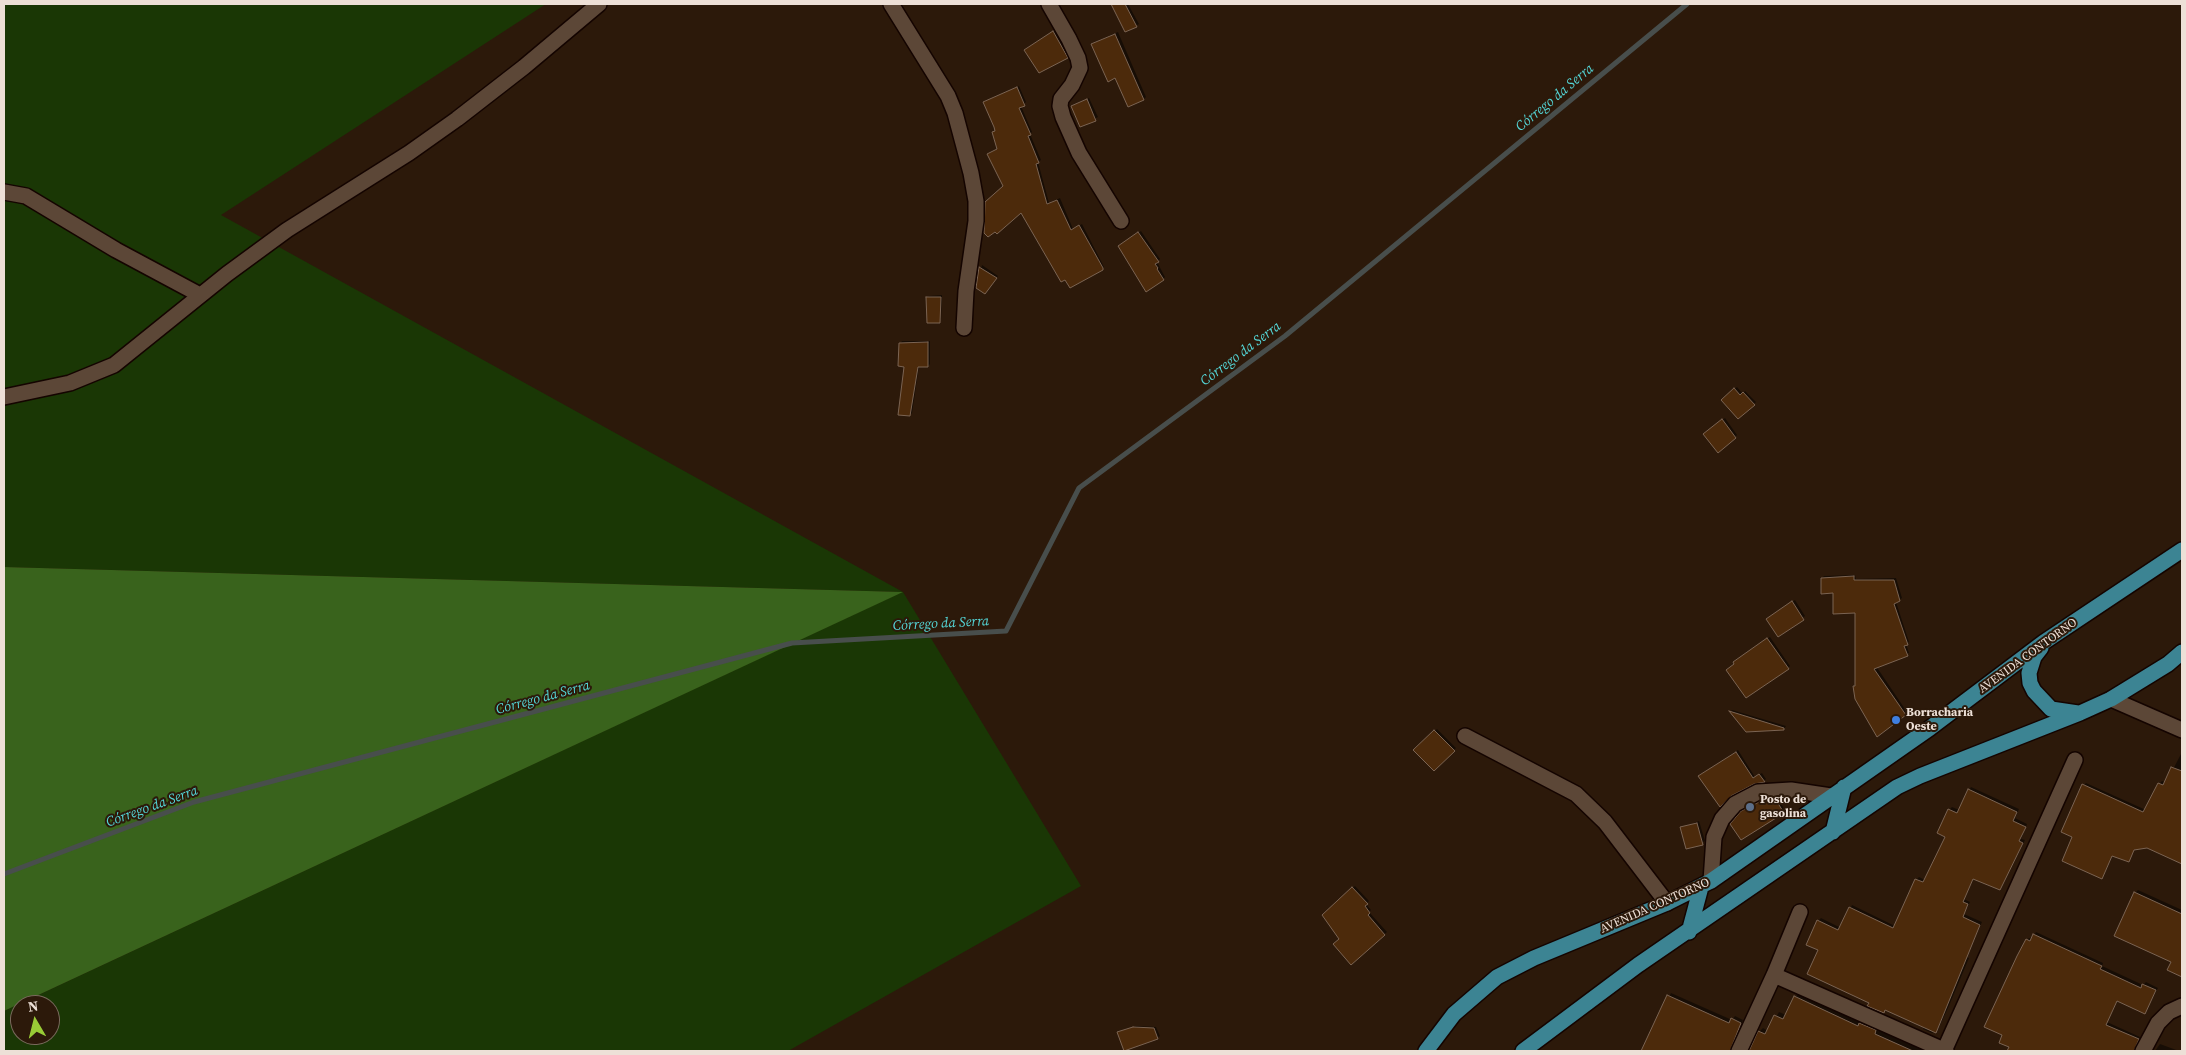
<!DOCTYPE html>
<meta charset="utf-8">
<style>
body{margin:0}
#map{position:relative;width:2186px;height:1055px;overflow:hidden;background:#2c190a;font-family:"Source Serif 4",serif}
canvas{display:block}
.frame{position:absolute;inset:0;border:5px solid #ede0d7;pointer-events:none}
.north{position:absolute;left:10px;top:995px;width:50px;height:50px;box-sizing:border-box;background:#2c190a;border:1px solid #79695c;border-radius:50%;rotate:352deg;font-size:14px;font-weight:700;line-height:20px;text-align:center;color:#ede0d7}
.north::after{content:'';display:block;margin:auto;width:18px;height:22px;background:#99cb36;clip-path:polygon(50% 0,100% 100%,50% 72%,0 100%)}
</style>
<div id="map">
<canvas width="2186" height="1055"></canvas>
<div class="frame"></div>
<div class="north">N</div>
</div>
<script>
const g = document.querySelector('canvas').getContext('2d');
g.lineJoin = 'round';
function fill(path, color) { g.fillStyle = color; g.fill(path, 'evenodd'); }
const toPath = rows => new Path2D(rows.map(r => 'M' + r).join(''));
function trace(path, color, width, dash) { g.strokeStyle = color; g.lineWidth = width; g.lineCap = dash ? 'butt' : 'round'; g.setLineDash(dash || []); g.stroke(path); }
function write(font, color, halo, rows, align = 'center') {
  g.font = font + ' "Source Serif 4",serif'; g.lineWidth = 4; g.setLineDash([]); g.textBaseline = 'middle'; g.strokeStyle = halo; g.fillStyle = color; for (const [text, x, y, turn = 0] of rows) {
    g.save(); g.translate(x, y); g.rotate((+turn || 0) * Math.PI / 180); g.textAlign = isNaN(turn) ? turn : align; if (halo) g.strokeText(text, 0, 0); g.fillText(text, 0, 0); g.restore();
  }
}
fill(toPath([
 [4,4,546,4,221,215,903,592,1081,886,788,1051,4,1051,4,1011,902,592,4,567],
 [20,1005,50,1005,50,1035,20,1035]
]), '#1a3705');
fill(toPath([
 [4,567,903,592,4,1011]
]), '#39631c');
fill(toPath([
 [1112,4,1128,4,1139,24,1126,31],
 [1055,30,1069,55,1047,69,1038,71,1027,48],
 [1118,32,1146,97,1144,99,1115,77,1095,42],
 [1019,86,1026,102,1021,106,1032,132,1030,134,1041,160,1038,162,1049,203,1060,198,1073,229,1082,224,1104,267,1102,269,1022,211,1005,186,989,154,998,148,996,130,985,102],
 [1089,98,1098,117,1081,126,1074,105],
 [1141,231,1160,259,1157,262,1165,277,1163,279,1122,244],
 [982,265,998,276,987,290,977,287],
 [942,295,941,319,939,321,927,298,929,296],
 [902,341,930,341,930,364,928,366,919,366,912,413,910,415,906,365,900,344],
 [1737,387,1743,394,1745,391,1756,402,1738,418,1723,400],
 [1725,418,1737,435,1735,437,1707,432],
 [1855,575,1856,579,1896,578,1902,598,1896,602,1909,642,1906,644,1909,653,1876,666,1907,712,1905,714,1854,686,1857,684,1856,612,1834,592,1822,578,1824,576],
 [1795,600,1805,616,1778,635,1769,617],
 [1770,637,1790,666,1788,668,1736,664,1736,660],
 [1732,710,1786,726,1784,729,1746,730,1731,711],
 [1437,729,1456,748,1434,769,1415,750],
 [1738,750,1755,777,1762,773,1766,779,1764,781,1702,774],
 [2182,752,2182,863,2147,846,2135,848,2128,861,2113,855,2104,875,2074,837,2084,785,2086,783,2146,810,2159,784,2162,781,2166,783],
 [1971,787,2019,809,2015,818,2027,824,2021,839,2025,840,2002,886,2000,889,1974,878,1964,899,1970,902,1964,914,1982,922,1966,957,1969,958,1948,1008,1938,1029,1932,1033,1923,1029,1925,1026,1886,1009,1884,1012,1871,1002,1819,949,1818,921,1821,918,1841,928,1852,905,1895,926,1916,880,1919,877,1925,880,1947,837,1949,810,1952,807,1959,810],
 [1778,799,1785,810,1783,812,1745,810,1764,800],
 [1699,821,1705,841,1702,843,1682,828],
 [1355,886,1369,901,1366,904,1371,910,1369,912,1387,932,1351,963,1340,939,1323,915],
 [2138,890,2182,910,2182,976,2169,970,2172,961,2135,893],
 [2036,932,2103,963,2102,966,2143,985,2146,982,2158,988,2145,1012,2118,1000,2107,1022,2140,1037,2135,1048,2137,1051,2009,1051,2027,940,2029,938,2032,939],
 [1671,993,1732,1020,1735,1016,1743,1020,1733,1043,1733,1049,1729,1051,1720,1047,1718,1051,1643,1051],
 [1798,993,1861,1022,1864,1020,1879,1027,1878,1030,1911,1045,1914,1042,1928,1048,1926,1051,1751,1051,1759,1032,1763,1028,1768,1031,1779,1012,1786,1015],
 [1136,1026,1156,1027,1160,1036,1157,1038,1119,1033],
 [2160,1044,2179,1051,2155,1051]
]), '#0007');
trace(toPath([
 [4,874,194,802,792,643,1006,631,1079,488,1285,336,1687,4]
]), '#484e4c', 5);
const building = toPath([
 [1111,4,1125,4,1137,27,1125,32,1111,4],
 [1053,31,1068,58,1039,73,1024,50,1053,31],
 [1115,34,1144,100,1128,107,1115,78,1108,82,1091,44,1115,34],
 [1017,87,1025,106,1019,108,1031,135,1028,136,1039,163,1036,164,1047,204,1057,200,1071,230,1079,225,1103,268,1103,270,1070,288,1065,280,1061,282,1021,213,997,234,995,232,988,237,984,233,985,202,1003,186,987,154,997,149,992,132,995,131,994,127,983,102,1017,87],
 [1087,99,1096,121,1080,127,1071,106,1087,99],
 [1138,232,1159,262,1155,264,1158,268,1157,269,1164,280,1146,292,1118,246,1138,232],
 [979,267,997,278,985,294,976,288,979,267],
 [926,297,941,297,940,323,927,323,926,297],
 [928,342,928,367,918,367,910,416,898,415,904,367,898,366,899,343,928,342],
 [1734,388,1740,395,1743,392,1755,405,1738,419,1721,400,1734,388],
 [1722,419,1736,438,1718,453,1703,434,1722,419],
 [1854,576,1854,580,1894,580,1900,601,1894,604,1908,645,1904,646,1908,656,1874,669,1906,715,1877,737,1855,699,1853,686,1855,686,1855,613,1833,614,1833,593,1821,594,1821,578,1854,576],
 [1792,601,1804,620,1778,637,1766,619,1792,601],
 [1767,638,1789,669,1746,698,1726,670,1734,664,1733,662,1767,638],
 [1729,711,1784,728,1784,730,1746,732,1729,711],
 [1434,730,1455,751,1434,771,1413,750,1434,730],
 [1736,752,1753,778,1759,774,1765,782,1754,784,1731,796,1720,807,1698,776,1736,752],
 [2171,767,2182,771,2182,864,2147,848,2134,850,2129,862,2112,856,2102,879,2062,861,2072,837,2061,832,2082,784,2143,812,2158,783,2163,785,2171,767],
 [1968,789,2017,812,2013,821,2026,827,2019,841,2023,843,2000,890,1973,879,1963,902,1968,904,1963,917,1980,925,1936,1033,1885,1010,1884,1013,1867,1006,1869,1003,1807,974,1818,950,1806,945,1817,920,1838,930,1849,907,1893,928,1915,879,1923,882,1945,837,1937,833,1948,809,1957,813,1968,789],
 [1776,800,1784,813,1741,840,1730,824,1741,811,1761,801,1776,800],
 [1697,823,1703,845,1686,849,1680,827,1697,823],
 [1352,887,1368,904,1365,906,1370,913,1368,915,1385,935,1351,965,1333,944,1339,939,1322,915,1352,887],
 [2134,892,2182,914,2182,977,2167,970,2171,962,2114,936,2134,892],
 [2033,934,2102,966,2100,969,2141,988,2142,984,2156,990,2145,1014,2117,1001,2106,1025,2139,1039,2134,1051,2007,1051,2009,1047,1999,1043,2002,1035,1984,1027,2017,956,2026,939,2030,941,2033,934],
 [1667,995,1729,1023,1731,1018,1741,1023,1730,1051,1641,1051,1667,995],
 [1794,996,1858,1026,1859,1023,1876,1030,1875,1034,1913,1051,1749,1051,1758,1031,1765,1034,1774,1015,1783,1019,1794,996],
 [1133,1027,1154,1028,1158,1039,1124,1051,1117,1032,1133,1027]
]);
fill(building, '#4c2a0b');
trace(building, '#7b6453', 1);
const minor = toPath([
 [891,4,948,96,955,113,971,173,976,201,976,221,966,291,964,328],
 [1049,4,1069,39,1078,58,1080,68,1072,85,1061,99,1060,106,1063,117,1079,153,1121,221],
 [4,192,26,196,116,250,200,295],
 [4,397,70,383,114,365,227,274,287,230,409,153,457,119,524,67,599,4],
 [2111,699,2182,730],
 [1465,736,1576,794,1605,822,1667,903],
 [1711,881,1714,837,1722,819,1735,804,1758,792,1791,790,1831,796],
 [1774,975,1946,1051],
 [1739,1051,1774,975,1800,912],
 [1944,1051,2075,760],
 [2143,1051,2158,1023,2169,1012,2182,1006]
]);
const major = toPath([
 [2041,648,2034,657,2029,673,2030,683,2034,691,2051,709,2078,713],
 [1833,832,1844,787],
 [1689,932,1701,887],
 [1426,1051,1454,1014,1497,977,1534,958,1667,903,1711,881,1930,728,2044,642,2182,550],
 [1523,1051,1638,965,1897,787,1920,776,2080,713,2111,699,2168,664,2182,652]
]);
trace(minor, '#140400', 18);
trace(major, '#140400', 18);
trace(minor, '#5c4737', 15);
trace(major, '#3c8493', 15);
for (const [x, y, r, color] of [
 [1896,720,5,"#3f7fe0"],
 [1750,807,5,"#5c6f8a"]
]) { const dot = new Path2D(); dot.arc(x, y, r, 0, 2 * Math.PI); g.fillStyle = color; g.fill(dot); trace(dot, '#2c190a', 2); }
write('12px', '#ede0d7', '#2c190a', [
 ["AVENIDA CONTORNO",2028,656,-36],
 ["AVENIDA CONTORNO",1655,906,-24]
]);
write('bold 12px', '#ede0d7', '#2c190a', [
 ["Borracharia",1906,713],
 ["Oeste",1906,727],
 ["Posto de",1760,800],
 ["gasolina",1760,814]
], 'left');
write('italic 14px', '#54d6d7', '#2c190a', [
 ["Córrego da Serra",1555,98,-40],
 ["Córrego da Serra",1241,354,-37],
 ["Córrego da Serra",941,624,-3],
 ["Córrego da Serra",543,698,-15],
 ["Córrego da Serra",152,807,-20]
]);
</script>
